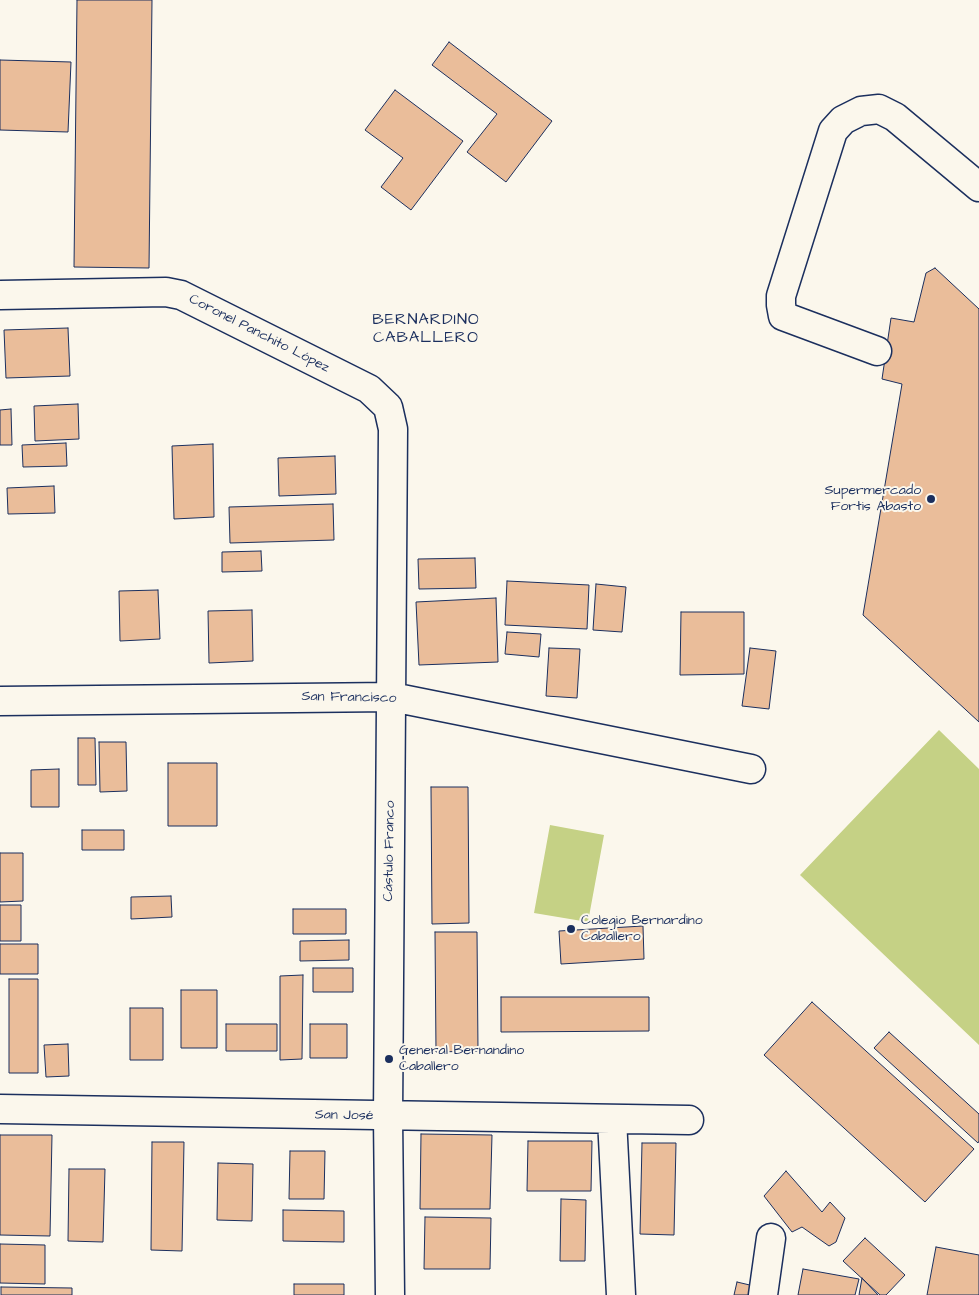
<!DOCTYPE html>
<meta charset="utf-8">
<style>
body{margin:0}
canvas{display:block;background:#fbf7ec}
</style>
<canvas width="979" height="1295"></canvas>
<script>
const g = document.querySelector('canvas').getContext('2d');
g.lineJoin = 'round';
function fill(path, color) { g.fillStyle = color; g.fill(path, 'evenodd'); }
const toPath = rows => new Path2D(rows.map(r => 'M' + r).join(''));
function trace(path, color, width, dash) { g.strokeStyle = color; g.lineWidth = width; g.lineCap = dash ? 'butt' : 'round'; g.setLineDash(dash || []); g.stroke(path); }
function write(font, color, halo, rows, align = 'center') {
  g.font = font + ' "Architects Daughter",sans-serif'; g.lineWidth = 4; g.setLineDash([]); g.textBaseline = 'middle'; g.strokeStyle = halo; g.fillStyle = color; for (const [text, x, y, turn = 0] of rows) {
    g.save(); g.translate(x, y); g.rotate((+turn || 0) * Math.PI / 180); g.textAlign = isNaN(turn) ? turn : align; if (halo) g.strokeText(text, 0, 0); g.fillText(text, 0, 0); g.restore();
  }
}
fill(toPath([
 [939,730,979,769,979,1045,800,875],
 [550,825,604,835,588,922,534,913]
]), '#c5d185');
const building = toPath([
 [77,0,152,0,149,268,74,267,77,0],
 [449,42,552,121,506,182,467,152,497,114,432,65,449,42],
 [0,60,71,62,68,132,0,130,0,60],
 [395,90,463,141,411,210,381,187,403,158,365,130,395,90],
 [935,268,979,309,979,722,863,615,902,384,882,379,891,318,914,322,926,273,935,268],
 [68,328,70,376,6,378,4,330,68,328],
 [78,404,79,439,35,441,34,406,78,404],
 [11,409,12,445,0,445,0,410,11,409],
 [66,443,67,466,23,467,22,445,66,443],
 [213,444,214,517,174,519,172,446,213,444],
 [335,456,336,494,279,496,278,458,335,456],
 [54,486,55,513,8,514,7,488,54,486],
 [333,504,334,540,230,543,229,507,333,504],
 [261,551,262,571,222,572,222,552,261,551],
 [475,558,476,588,419,589,418,559,475,558],
 [507,581,589,585,587,629,505,625,507,581],
 [596,584,626,587,622,632,593,630,596,584],
 [158,590,160,639,120,641,119,591,158,590],
 [496,598,498,662,419,665,416,602,496,598],
 [252,610,253,661,209,663,208,611,252,610],
 [681,612,744,612,744,674,680,675,681,612],
 [507,632,541,634,539,657,505,654,507,632],
 [549,648,580,649,577,698,546,696,549,648],
 [750,648,776,651,769,709,742,706,750,648],
 [78,738,95,738,96,785,78,785,78,738],
 [99,742,126,742,127,791,100,792,99,742],
 [168,763,217,763,217,826,168,826,168,763],
 [59,769,59,807,31,807,31,770,59,769],
 [431,787,468,787,469,923,432,924,431,787],
 [82,830,124,830,124,850,82,850,82,830],
 [0,853,23,853,23,901,0,902,0,853],
 [171,896,172,917,131,919,131,897,171,896],
 [0,905,21,905,21,941,0,941,0,905],
 [293,909,346,909,346,934,293,934,293,909],
 [643,926,644,959,561,964,559,931,643,926],
 [435,932,477,932,478,1051,436,1052,435,932],
 [349,940,349,960,300,961,300,941,349,940],
 [0,944,38,944,38,974,0,974,0,944],
 [313,968,353,968,353,992,313,992,313,968],
 [303,975,302,1059,280,1060,280,976,303,975],
 [9,979,38,979,38,1073,9,1073,9,979],
 [181,990,217,990,217,1048,181,1048,181,990],
 [501,997,649,997,649,1031,501,1032,501,997],
 [812,1002,974,1149,925,1202,764,1055,812,1002],
 [130,1008,163,1008,163,1060,130,1060,130,1008],
 [226,1024,277,1024,277,1051,226,1051,226,1024],
 [310,1024,347,1024,347,1058,310,1058,310,1024],
 [889,1032,979,1114,979,1141,978,1143,874,1048,889,1032],
 [68,1044,69,1076,46,1077,44,1045,68,1044],
 [421,1134,492,1135,490,1209,420,1209,421,1134],
 [0,1135,52,1135,50,1236,0,1235,0,1135],
 [528,1141,592,1141,591,1191,527,1191,528,1141],
 [152,1142,184,1142,182,1251,151,1250,152,1142],
 [642,1143,676,1143,674,1235,640,1234,642,1143],
 [290,1151,325,1151,324,1199,289,1199,290,1151],
 [218,1163,253,1164,252,1221,217,1220,218,1163],
 [69,1169,105,1169,103,1242,68,1241,69,1169],
 [786,1171,822,1212,830,1202,845,1218,836,1242,829,1246,802,1227,792,1232,764,1196,786,1171],
 [561,1199,586,1200,585,1261,560,1261,561,1199],
 [283,1210,344,1211,344,1242,283,1241,283,1210],
 [425,1217,491,1218,490,1269,424,1269,425,1217],
 [865,1238,905,1275,886,1295,880,1295,843,1261,865,1238],
 [0,1244,45,1245,45,1284,0,1283,0,1244],
 [936,1247,979,1255,979,1295,927,1295,936,1247],
 [803,1269,859,1279,855,1295,798,1295,803,1269],
 [862,1278,878,1295,859,1295,862,1278],
 [737,1282,754,1286,752,1295,734,1295,737,1282],
 [294,1284,344,1284,344,1295,294,1295,294,1284],
 [1,1287,72,1288,72,1295,1,1295,1,1287]
]);
fill(building, '#eabd9a');
trace(building, '#1b2f5e', 1);
const minor = toPath([
 [0,295,166,292,181,295,369,389,388,407,393,429,388,1117,390,1295],
 [877,351,783,316,781,305,781,296,833,131,843,120,861,111,879,109,895,117,979,187],
 [0,701,392,697,751,769],
 [0,1109,689,1120],
 [612,1119,621,1295],
 [763,1295,771,1238]
]);
trace(minor, '#1b2f5e', 31);
trace(minor, '#fbf7ec', 28);
for (const [x, y, r, color] of [
 [931,499,5,"#1b2f5e"],
 [571,929,5,"#1b2f5e"],
 [389,1059,5,"#1b2f5e"]
]) { const dot = new Path2D(); dot.arc(x, y, r, 0, 2 * Math.PI); g.fillStyle = color; g.fill(dot); trace(dot, '#fbf7ec', 2); }
write('14px', '#1b2f5e', '#fbf7ec', [
 ["Coronel Panchito López",259,334,27],
 ["San Francisco",349,698,1],
 ["Cástulo Franco",390,851,-89],
 ["San José",344,1116,1]
]);
write('14px', '#1b2f5e', '#fbf7ec', [
 ["Supermercado",921,491,"right"],
 ["Fortis Abasto",921,507,"right"],
 ["Colegio Bernardino",581,921],
 ["Caballero",581,937],
 ["General Bernandino",399,1051],
 ["Caballero",399,1067]
], 'left');
g.letterSpacing = '1px';
write('16px', '#1b2f5e', '#fbf7ec', [
 ["BERNARDINO",426,321],
 ["CABALLERO",426,339]
]);
g.letterSpacing = '0px';
</script>
